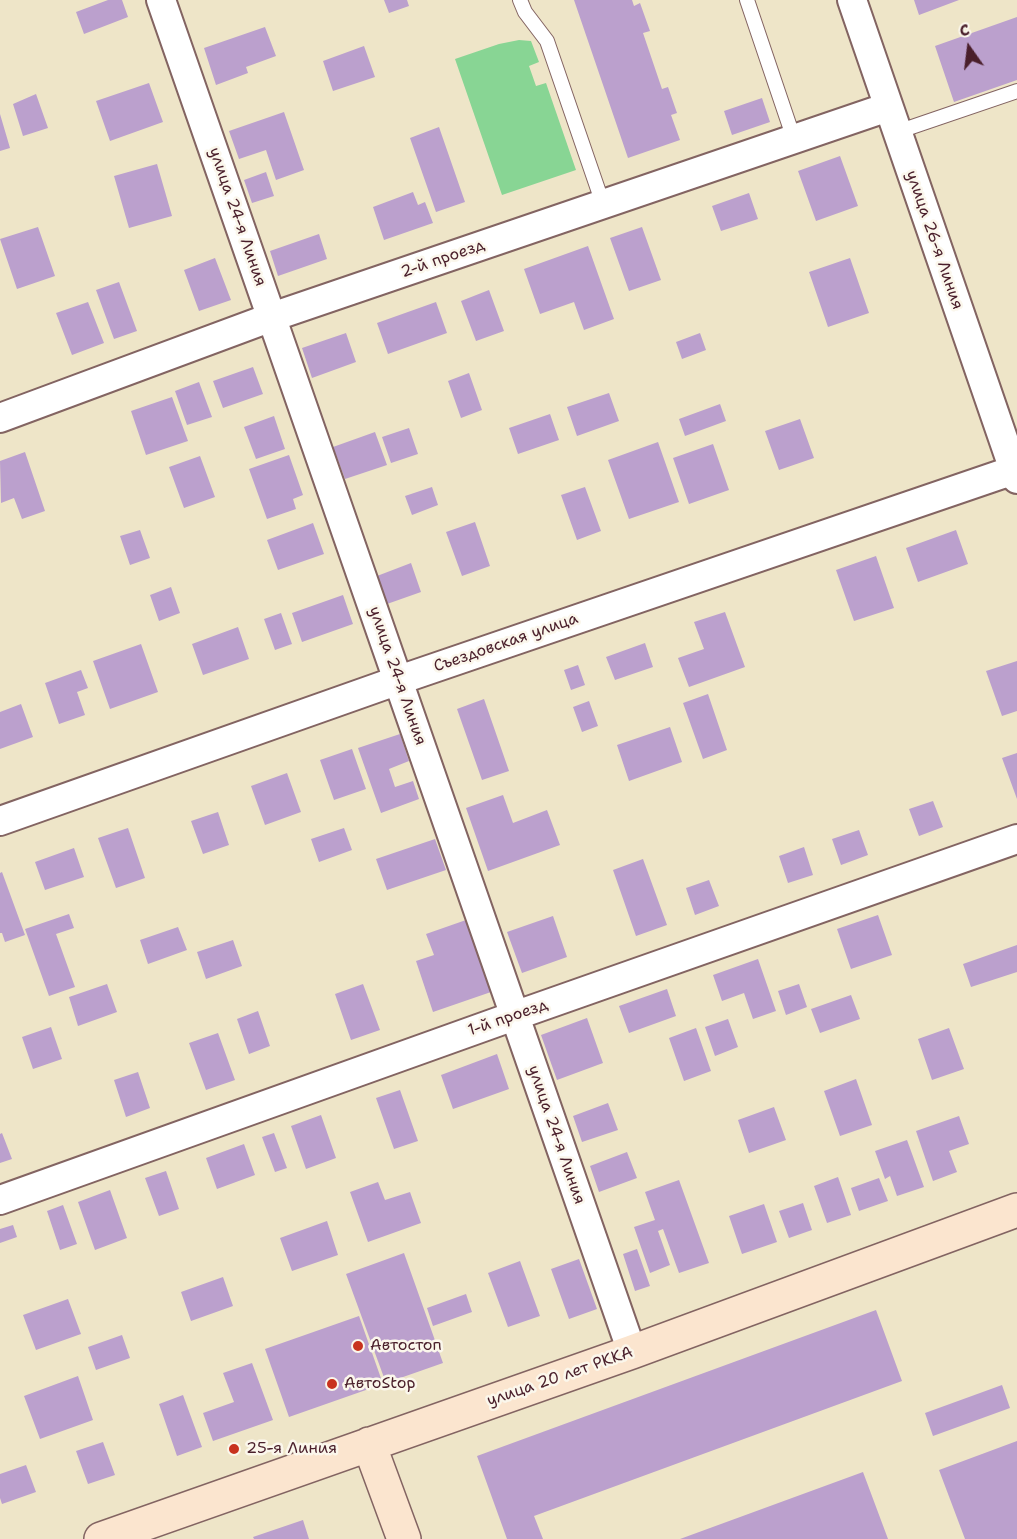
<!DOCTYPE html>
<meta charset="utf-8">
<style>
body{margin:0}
#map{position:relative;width:1017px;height:1539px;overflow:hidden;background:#eee5c8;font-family:"Shantell Sans",sans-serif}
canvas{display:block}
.north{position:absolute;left:939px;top:18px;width:60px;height:60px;-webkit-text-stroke:4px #fbf7ec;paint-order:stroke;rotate:346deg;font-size:16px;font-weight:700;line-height:24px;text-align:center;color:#4a1f2b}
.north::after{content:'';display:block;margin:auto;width:21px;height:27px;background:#4a1f2b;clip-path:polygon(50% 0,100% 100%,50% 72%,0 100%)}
</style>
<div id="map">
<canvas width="1017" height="1539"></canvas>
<div class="north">С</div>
</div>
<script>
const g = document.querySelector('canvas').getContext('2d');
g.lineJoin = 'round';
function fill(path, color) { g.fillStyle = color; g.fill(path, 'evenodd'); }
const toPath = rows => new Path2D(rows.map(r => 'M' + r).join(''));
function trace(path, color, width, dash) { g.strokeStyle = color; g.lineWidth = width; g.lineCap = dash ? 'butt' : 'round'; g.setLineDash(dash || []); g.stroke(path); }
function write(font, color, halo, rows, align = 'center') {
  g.font = font + ' "Shantell Sans",sans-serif'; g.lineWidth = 5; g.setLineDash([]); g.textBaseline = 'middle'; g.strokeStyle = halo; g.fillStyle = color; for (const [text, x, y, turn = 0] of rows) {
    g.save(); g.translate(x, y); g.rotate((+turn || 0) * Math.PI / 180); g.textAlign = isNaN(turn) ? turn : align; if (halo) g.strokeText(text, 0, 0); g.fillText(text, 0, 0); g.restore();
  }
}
fill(toPath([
 [519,40,531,41,539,62,529,66,536,86,546,83,576,170,502,195,455,59,499,44]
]), '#88d594');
fill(toPath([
 [108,0,122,0,128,17,84,34,76,12],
 [384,0,407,0,409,6,389,13],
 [574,0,632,0,634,6,640,3,650,31,643,33,662,89,668,87,677,113,671,115,680,140,628,158],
 [914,0,959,0,919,15],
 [1017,17,1017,80,954,102,935,46],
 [265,27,276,56,246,67,248,73,216,85,204,48],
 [364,46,375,77,333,91,323,61],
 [149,83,163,122,110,141,96,101],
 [36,94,48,128,23,136,13,104],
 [762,98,770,122,732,135,724,111],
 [284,112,304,170,276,180,266,150,239,159,229,131],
 [0,114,10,148,0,151],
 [439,127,465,202,436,212,410,138],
 [840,156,858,206,816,221,798,171],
 [157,164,172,216,129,228,114,176],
 [266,172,274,196,252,203,244,180],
 [413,192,418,205,425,202,433,223,384,240,373,207],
 [749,193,758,219,721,231,712,206],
 [38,227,55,276,17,289,0,239],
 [642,227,661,280,629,291,610,238],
 [319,234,327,259,278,276,270,251],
 [588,246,614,319,584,330,574,302,540,314,524,269],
 [215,258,231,300,199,311,184,270],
 [850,258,869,313,828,327,809,272],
 [119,282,137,331,114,339,96,290],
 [489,290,504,331,476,341,461,301],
 [88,302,104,343,72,355,56,313],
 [436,302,447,333,388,354,377,323],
 [346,333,356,362,312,378,302,348],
 [700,333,706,350,682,359,676,342],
 [253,367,263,394,223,408,213,381],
 [469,373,482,410,461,418,448,381],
 [199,382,212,417,187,425,175,391],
 [609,393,619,421,577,436,567,407],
 [172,397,188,441,146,455,131,411],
 [720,404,726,421,685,436,679,419],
 [550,414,559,440,518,454,509,428],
 [274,416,285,449,256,459,244,427],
 [800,419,814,458,779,470,765,431],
 [409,428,418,454,391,463,382,437],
 [375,432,387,465,345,479,333,447],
 [658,442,679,502,629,519,608,460],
 [713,444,729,490,689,504,673,458],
 [25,452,45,511,22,519,14,498,1,503,0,461],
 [289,455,303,495,293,499,296,509,267,519,249,469],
 [200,456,215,497,184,508,169,467],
 [432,487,438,505,412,515,405,496],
 [585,487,601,531,577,540,561,495],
 [475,522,490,566,462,576,446,532],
 [313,523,324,554,278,570,267,540],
 [140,530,150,558,130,565,120,536],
 [956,530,968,564,918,582,906,548],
 [876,556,894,608,854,621,836,570],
 [411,563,421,592,387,604,377,576],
 [171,587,180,613,159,621,150,595],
 [343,595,353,624,302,642,292,613],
 [725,612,745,667,689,687,678,658,704,649,694,622],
 [281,613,292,644,275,650,264,619],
 [238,627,249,659,203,675,192,644],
 [645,643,653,667,615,680,606,657],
 [141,644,158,692,110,709,93,661],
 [1017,661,1017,711,1002,716,986,671],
 [578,665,585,685,571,690,564,670],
 [81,670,88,688,77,692,85,715,59,724,45,683],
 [708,694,727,750,703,759,683,703],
 [484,699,509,771,482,780,457,709],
 [589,701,598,726,582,732,573,707],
 [21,704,33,737,0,749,0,712],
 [670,727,682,762,629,781,617,745],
 [400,734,409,761,389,769,395,787,413,781,419,799,381,813,358,748],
 [352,749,366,789,334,800,320,760],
 [1017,753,1017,799,1002,758],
 [287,773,301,812,265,825,251,786],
 [503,795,513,823,547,810,560,845,488,871,466,808],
 [933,801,943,827,919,836,909,809],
 [218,812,229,845,203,854,191,821],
 [128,828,145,878,116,888,98,838],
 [344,828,352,850,319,862,311,839],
 [859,830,868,855,841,865,832,839],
 [435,839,446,870,387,890,376,859],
 [804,847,813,875,788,883,779,856],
 [74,848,84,877,45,890,35,862],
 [643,859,667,925,636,936,613,870],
 [2,872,25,935,5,942,2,933,0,933,0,873],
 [709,880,719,906,695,915,686,888],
 [69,914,74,928,56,934,75,987,49,996,25,929],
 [878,915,892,955,851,969,837,929],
 [553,916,567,957,522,973,507,932],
 [466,920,491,992,433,1012,416,961,434,955,426,934],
 [178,927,187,950,148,964,140,940],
 [233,940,242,966,206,979,197,952],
 [1017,945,1017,972,971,987,963,964],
 [758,959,776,1011,753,1019,744,993,722,1001,713,975],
 [107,984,117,1012,78,1026,69,997],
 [363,984,380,1030,351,1040,335,994],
 [799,984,807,1007,786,1015,778,991],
 [667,989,676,1016,629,1033,619,1006],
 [851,995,860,1019,820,1033,811,1009],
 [258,1011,270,1046,249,1054,237,1019],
 [587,1018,603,1063,557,1080,541,1035],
 [728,1019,738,1047,715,1056,705,1027],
 [51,1027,62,1059,33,1069,22,1037],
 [696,1028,711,1071,684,1081,669,1038],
 [949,1028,964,1069,932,1080,918,1039],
 [218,1033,235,1080,206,1090,189,1043],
 [497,1054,509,1089,453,1109,441,1075],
 [138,1072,150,1108,126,1117,114,1080],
 [856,1079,872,1125,840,1136,824,1091],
 [400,1090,418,1141,394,1149,376,1098],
 [608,1103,618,1130,582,1142,573,1116],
 [774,1107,786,1140,749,1153,738,1120],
 [321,1115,336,1158,306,1169,291,1126],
 [959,1116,969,1144,949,1151,957,1172,933,1181,916,1131],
 [2,1133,12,1159,0,1163,0,1134],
 [274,1133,287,1168,275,1172,262,1137],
 [907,1140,924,1187,897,1196,890,1176,885,1179,875,1151],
 [244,1144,255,1175,217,1189,206,1158],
 [627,1152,637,1178,599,1192,590,1166],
 [166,1171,179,1209,159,1216,145,1178],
 [838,1177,851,1215,827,1223,814,1186],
 [879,1178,888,1201,859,1211,851,1188],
 [679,1180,709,1263,679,1273,663,1229,658,1231,670,1265,650,1273,634,1227,655,1220,645,1192],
 [378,1182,385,1200,410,1192,421,1223,368,1242,350,1192],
 [110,1190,127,1238,95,1250,78,1202],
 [803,1203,812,1230,789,1238,779,1211],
 [764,1204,777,1242,742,1254,729,1216],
 [63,1205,77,1244,60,1250,47,1211],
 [327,1221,338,1255,292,1271,280,1238],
 [13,1225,17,1237,0,1243,0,1229],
 [637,1249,650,1286,635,1291,623,1254],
 [404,1253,443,1363,386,1383,346,1274],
 [579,1259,597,1309,569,1319,551,1269],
 [520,1261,540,1316,508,1327,488,1273],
 [223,1277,233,1306,191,1321,181,1292],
 [466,1294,472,1312,433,1326,427,1308],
 [68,1299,81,1334,36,1350,23,1315],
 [876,1310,902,1381,534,1516,543,1539,507,1539,477,1456],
 [359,1316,383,1384,289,1417,265,1349],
 [122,1335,130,1358,96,1370,88,1347],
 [252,1363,273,1420,213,1441,203,1413,234,1402,223,1373],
 [78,1376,93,1420,40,1439,24,1396],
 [1002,1385,1010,1408,933,1436,925,1413],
 [183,1395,202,1447,177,1456,159,1404],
 [1017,1441,1017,1539,965,1539,939,1470],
 [103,1442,115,1475,88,1484,76,1451],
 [26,1465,36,1492,2,1504,0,1498,0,1474],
 [863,1472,888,1539,680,1539],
 [303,1520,309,1539,254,1539,253,1537]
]), '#bba0cd');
const lane = toPath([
 [520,0,525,12,547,41,603,204],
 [747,0,794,139],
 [897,132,1017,91]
]);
const street = toPath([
 [161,0,632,1352],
 [852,0,1017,479],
 [0,418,272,317,888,107],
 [0,821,399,680,1014,470],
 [0,1200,514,1016,1017,839]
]);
const secondary = toPath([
 [369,1444,404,1539],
 [101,1539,632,1352,1017,1210]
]);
trace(lane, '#836462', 16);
trace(street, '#836462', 32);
trace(secondary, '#836462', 36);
trace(lane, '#fff', 14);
trace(street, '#fff', 28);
trace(secondary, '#fbe5cf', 33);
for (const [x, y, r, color] of [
 [358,1346,6,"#c8321e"],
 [332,1384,6,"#c8321e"],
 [234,1449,6,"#c8321e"]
]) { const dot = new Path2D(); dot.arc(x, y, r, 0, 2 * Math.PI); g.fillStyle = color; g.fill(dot); trace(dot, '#fbf7ec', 2); }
write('16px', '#4a1f2b', '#fbf7ec', [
 ["улица 24-я Линия",237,217,71],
 ["улица 26-я Линия",934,240,71],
 ["2-й проезд",443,259,-19],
 ["Съездовская улица",506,643,-19],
 ["улица 24-я Линия",397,676,71],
 ["1-й проезд",508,1018,-19],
 ["улица 24-я Линия",556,1135,71],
 ["улица 20 лет РККА",560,1377,-19]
]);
write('16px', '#4a1f2b', '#fbf7ec', [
 ["Автостоп",370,1346],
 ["АвтоStop",344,1384],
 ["25-я Линия",246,1449]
], 'left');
</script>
